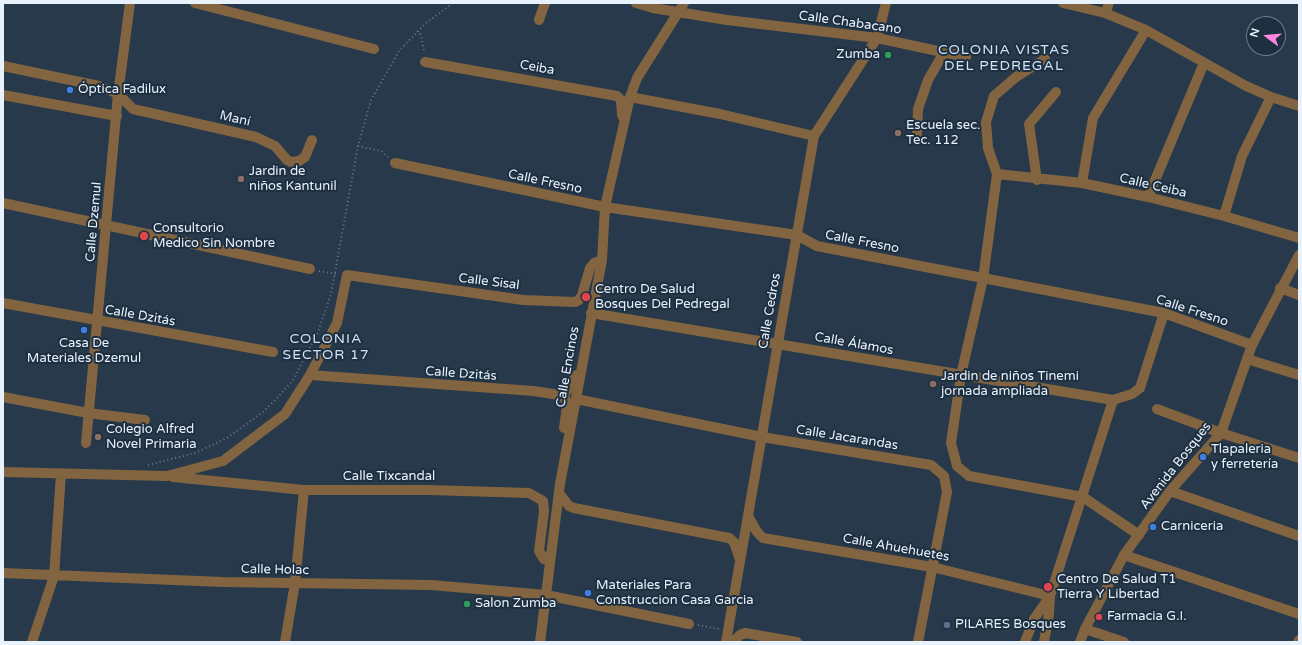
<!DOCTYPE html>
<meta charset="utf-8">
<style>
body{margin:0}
#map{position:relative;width:1302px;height:645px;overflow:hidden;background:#27394b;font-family:"Varela Round",sans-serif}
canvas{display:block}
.frame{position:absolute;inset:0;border:4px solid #e7f2fd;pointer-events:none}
.north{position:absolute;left:1246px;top:16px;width:40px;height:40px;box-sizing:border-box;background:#1e2f40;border:1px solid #6e7d8c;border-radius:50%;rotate:286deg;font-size:11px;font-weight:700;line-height:16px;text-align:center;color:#e7f2fd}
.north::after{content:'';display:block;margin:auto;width:14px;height:18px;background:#fe85e0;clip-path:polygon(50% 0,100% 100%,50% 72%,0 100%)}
</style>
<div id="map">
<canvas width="1302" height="645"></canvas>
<div class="frame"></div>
<div class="north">N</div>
</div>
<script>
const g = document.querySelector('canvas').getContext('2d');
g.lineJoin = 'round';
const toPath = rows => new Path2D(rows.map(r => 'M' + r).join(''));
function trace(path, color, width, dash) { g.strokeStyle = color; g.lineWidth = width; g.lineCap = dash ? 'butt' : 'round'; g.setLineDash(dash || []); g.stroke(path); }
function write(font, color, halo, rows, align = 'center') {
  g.font = font + ' "Varela Round",sans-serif'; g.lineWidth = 4; g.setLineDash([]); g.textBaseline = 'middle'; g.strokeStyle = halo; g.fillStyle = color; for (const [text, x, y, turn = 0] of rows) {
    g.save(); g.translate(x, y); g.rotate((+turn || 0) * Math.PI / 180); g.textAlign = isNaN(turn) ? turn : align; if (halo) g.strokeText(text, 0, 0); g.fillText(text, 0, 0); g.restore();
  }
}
trace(toPath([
 [417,31,421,35,424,52],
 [358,146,381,151,388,157],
 [319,271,336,274],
 [148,465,195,453,227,438,263,412,279,396,293,380,318,332,331,294,358,146,371,100,399,51,426,23,453,3],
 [698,625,719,629]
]), '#697888', 2, [1, 3]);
trace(toPath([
 [195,3,374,49],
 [636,3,653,8,727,20,877,38,966,57],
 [1063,3,1105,13,1146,30,1246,86,1271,97,1299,106],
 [1105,13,1109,3],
 [539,20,545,3],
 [1045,59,1016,77,994,96,986,122,988,148,997,174,983,279,961,375,951,443,957,466,969,476,1083,497,1139,535],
 [425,62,617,96,621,100,622,115,624,119],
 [3,66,99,86,118,94,133,109,256,137,275,146,287,160,291,162,299,161,305,157,312,140],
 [3,95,117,116],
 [630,97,720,114,814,136],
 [917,134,918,109,928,80,944,52],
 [395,163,605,207,797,235,817,246,1164,313,1252,345],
 [997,174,1082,183,1148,197,1224,216,1299,238],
 [1037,180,1029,124,1056,92],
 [1082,183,1093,118,1146,30],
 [1148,197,1204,63],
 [3,203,310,269],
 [1224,216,1242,156,1271,97],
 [1280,288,1299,295],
 [3,303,273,352],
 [591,313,1113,400],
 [1247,359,1299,375],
 [310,375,534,391,559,395,566,400,567,406,564,428],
 [3,397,88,413,145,420],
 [563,397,577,375],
 [576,399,762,437,931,465,944,476,947,492,918,642],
 [1157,409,1221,433,1299,458],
 [86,443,118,94,130,3],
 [3,472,167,476,223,461,285,414,310,375,337,323,347,275,523,300,575,302,579,300,582,295,590,268,594,263,602,260],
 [173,477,304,490,429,490,529,493,543,501,544,511,539,551,544,559,550,561],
 [1170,491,1299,536],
 [559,493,569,506,574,508,729,538,734,542,740,560],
 [748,516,757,532,763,538,932,567,1050,596],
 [1124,555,1299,614],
 [3,573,223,582,431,585,546,595,689,624],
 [1085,629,1124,642],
 [32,642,54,576,61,474],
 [285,642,295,583,304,490],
 [540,642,560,484,602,260,605,207,630,97,637,78,684,3],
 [726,642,814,136,877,38,886,3],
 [733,642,740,635,745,633,797,642],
 [1025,642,1034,619,1050,596],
 [1044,642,1049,614,1050,596,1113,400,1132,394,1140,388,1164,313],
 [1298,642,1299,640]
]), '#826540', 10);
trace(toPath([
 [1080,642,1085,629,1124,555,1170,491,1221,433,1252,345,1299,255]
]), '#826540', 10);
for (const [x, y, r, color] of [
 [888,55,4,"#2e9e5b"],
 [70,90,4,"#3f7fe0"],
 [898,133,4,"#8d6e63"],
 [241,179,4,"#8d6e63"],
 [144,236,5,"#e0444e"],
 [586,297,5,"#e0444e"],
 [84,330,4,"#3f7fe0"],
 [933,384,4,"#8d6e63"],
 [98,437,4,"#8d6e63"],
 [1203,457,4,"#3f7fe0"],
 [1153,527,4,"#3f7fe0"],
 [1048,587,5,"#e0444e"],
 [588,593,4,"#3f7fe0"],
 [467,604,4,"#2e9e5b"],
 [1099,617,4,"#e0444e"],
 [947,625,4,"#5c6f8a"]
]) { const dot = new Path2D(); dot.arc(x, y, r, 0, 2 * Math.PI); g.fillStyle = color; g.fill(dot); trace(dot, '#1e2f40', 1.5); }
write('13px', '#e7f2fd', '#1e2f40', [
 ["Calle Chabacano",850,23,8],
 ["Ceiba",537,68,10],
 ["Maní",235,119,13],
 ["Calle Fresno",545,182,12],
 ["Calle Ceiba",1153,186,13],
 ["Calle Dzemul",94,222,-85],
 ["Calle Fresno",862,242,11],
 ["Calle Sisal",489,282,7],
 ["Calle Cedros",770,311,-80],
 ["Calle Fresno",1192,311,18],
 ["Calle Dzitás",140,316,10],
 ["Calle Álamos",854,344,10],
 ["Calle Encinos",568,367,-80],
 ["Calle Dzitás",461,374,4],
 ["Calle Jacarandas",847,438,9],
 ["Avenida Bosques",1176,466,-52],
 ["Calle Tixcandal",389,477],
 ["Calle Ahuehuetes",896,548,10],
 ["Calle Holac",275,570,1]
]);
write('13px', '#e7f2fd', '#1e2f40', [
 ["Zumba",880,55,"right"],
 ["Óptica Fadilux",78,90],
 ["Escuela sec.",906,126],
 ["Tec. 112",906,141],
 ["Jardin de",249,172],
 ["niños Kantunil",249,187],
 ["Consultorio",153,229],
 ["Medico Sin Nombre",153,244],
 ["Centro De Salud",595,290],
 ["Bosques Del Pedregal",595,305],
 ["Casa De",84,344,"center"],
 ["Materiales Dzemul",84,359,"center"],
 ["Jardin de niños Tinemi",941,377],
 ["jornada ampliada",941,392],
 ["Colegio Alfred",106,430],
 ["Novel Primaria",106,445],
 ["Tlapaleria",1211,450],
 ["y ferretería",1211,465],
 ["Carniceria",1161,527],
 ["Centro De Salud T1",1057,580],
 ["Tierra Y Libertad",1057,595],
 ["Materiales Para",596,586],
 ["Construccion Casa Garcia",596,601],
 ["Salon Zumba",475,604],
 ["Farmacia G.I.",1107,617],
 ["PILARES Bosques",955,625]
], 'left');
g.letterSpacing = '1px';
write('14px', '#cee4fa', '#1e2f40', [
 ["COLONIA VISTAS",1004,50],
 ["DEL PEDREGAL",1004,66],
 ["COLONIA",326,339],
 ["SECTOR 17",326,355]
]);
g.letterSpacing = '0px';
</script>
